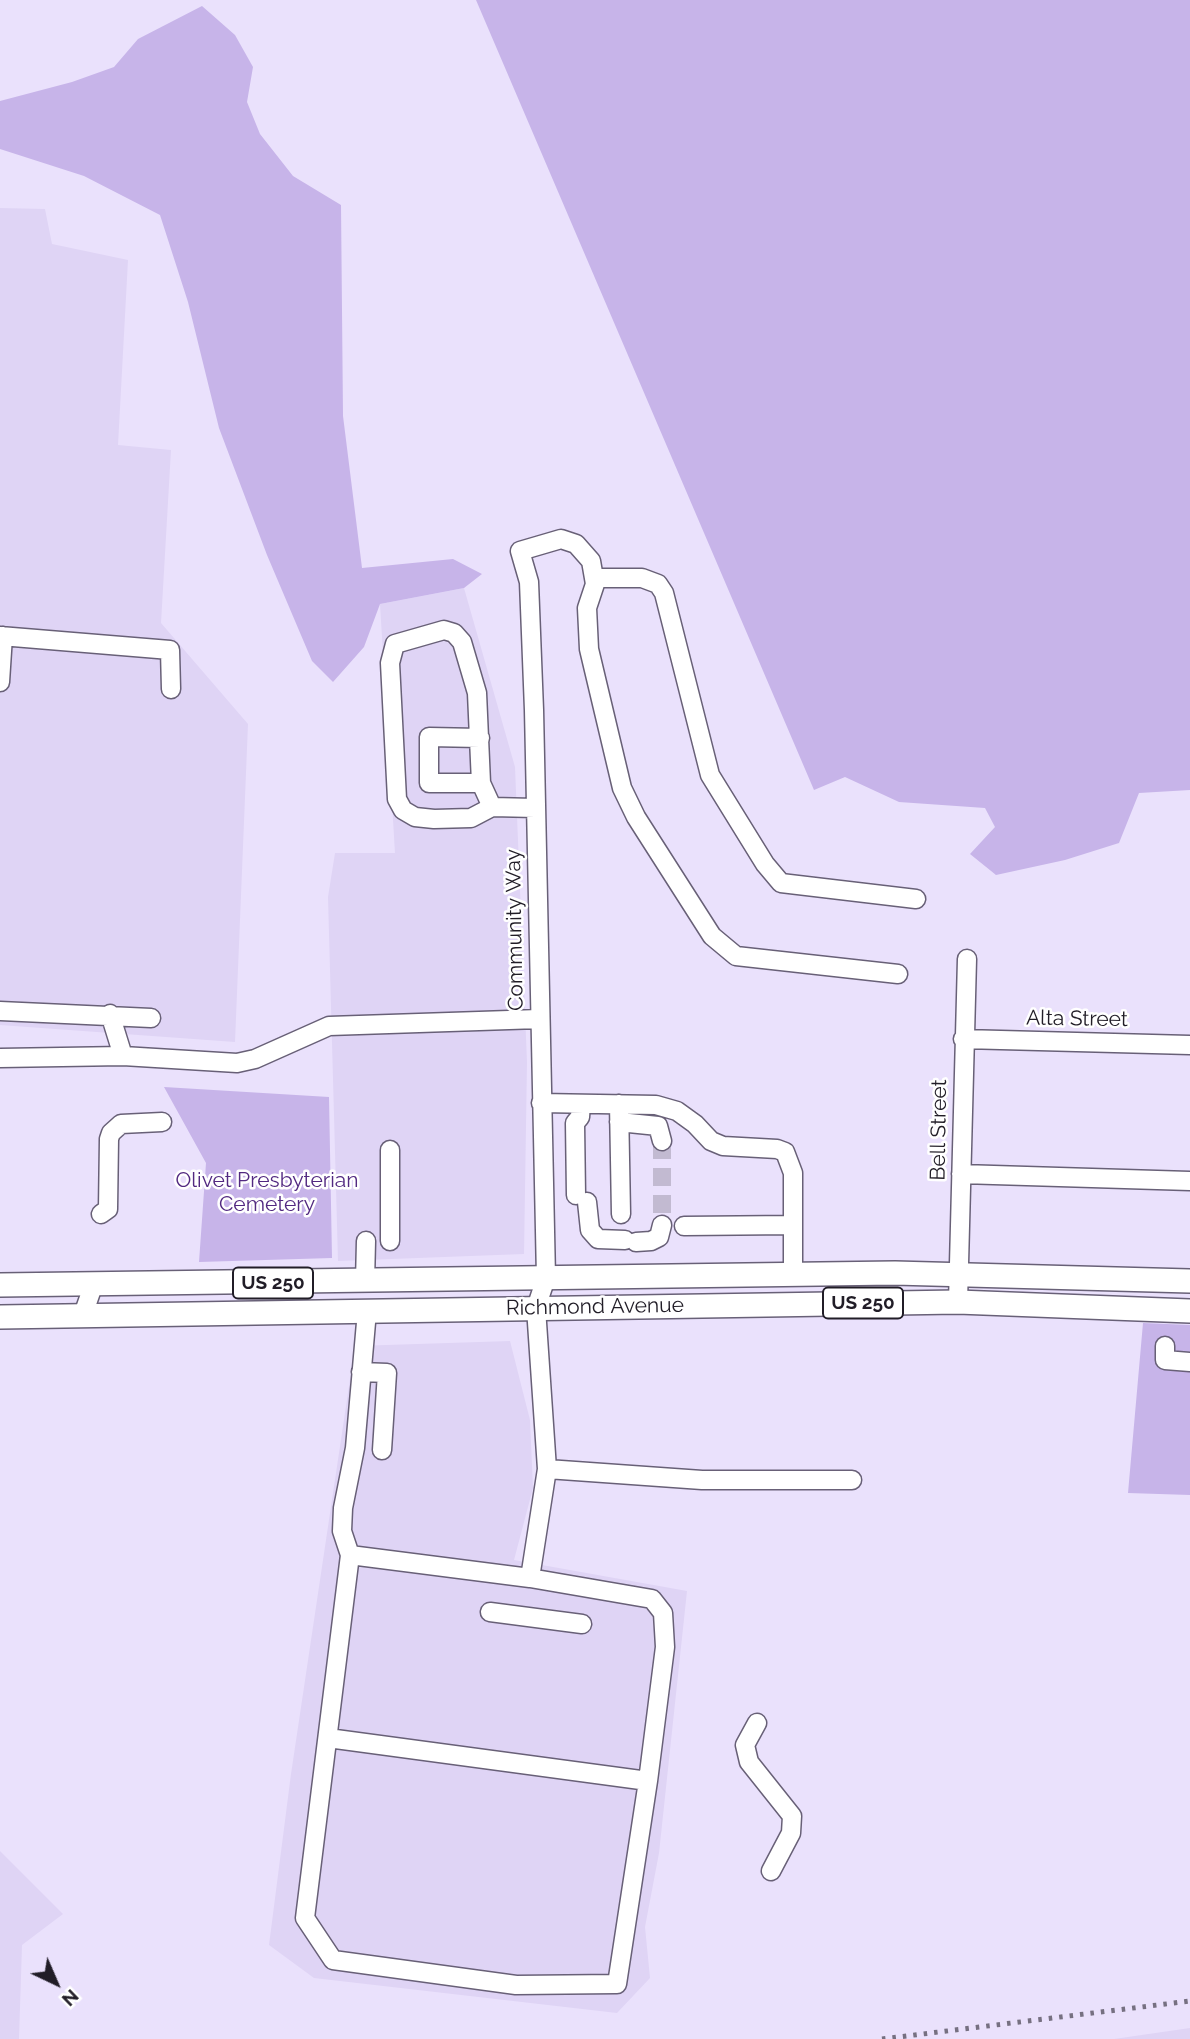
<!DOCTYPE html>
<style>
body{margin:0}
#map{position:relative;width:1190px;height:2039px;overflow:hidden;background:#eae1fc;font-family:Raleway,sans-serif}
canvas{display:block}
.north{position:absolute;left:21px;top:1948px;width:70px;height:70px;-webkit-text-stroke:5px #fff;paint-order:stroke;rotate:136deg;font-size:19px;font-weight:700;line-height:28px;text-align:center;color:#211d27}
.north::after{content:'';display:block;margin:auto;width:24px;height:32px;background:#211d27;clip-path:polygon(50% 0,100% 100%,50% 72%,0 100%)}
</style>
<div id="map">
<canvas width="1190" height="2039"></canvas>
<div class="north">N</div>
</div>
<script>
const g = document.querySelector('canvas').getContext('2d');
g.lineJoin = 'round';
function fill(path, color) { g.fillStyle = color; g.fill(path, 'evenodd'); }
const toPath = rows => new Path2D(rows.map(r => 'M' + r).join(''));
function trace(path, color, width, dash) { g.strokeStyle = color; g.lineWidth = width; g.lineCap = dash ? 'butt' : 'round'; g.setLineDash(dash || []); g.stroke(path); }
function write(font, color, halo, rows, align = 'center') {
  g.font = font + ' Raleway,sans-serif'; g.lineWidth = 5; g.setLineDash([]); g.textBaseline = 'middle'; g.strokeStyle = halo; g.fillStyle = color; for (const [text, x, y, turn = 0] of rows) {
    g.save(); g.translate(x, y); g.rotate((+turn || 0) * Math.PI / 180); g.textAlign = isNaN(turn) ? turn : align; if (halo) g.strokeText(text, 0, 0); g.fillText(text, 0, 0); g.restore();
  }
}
fill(toPath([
 [0,208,45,209,52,244,128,260,118,445,171,450,161,623,248,724,235,1042,0,1025],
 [464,588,515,767,527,1062,524,1254,338,1261,328,897,335,853,395,853,380,604],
 [510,1341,530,1420,533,1488,514,1560,687,1591,659,1853,645,1927,650,1978,617,2013,314,1978,269,1945,291,1774,355,1346],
 [0,1851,63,1914,22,1945,19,2039,0,2039],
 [1190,2028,1190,2039,1114,2039]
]), '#dfd4f5');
fill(toPath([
 [476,0,1190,0,1190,790,1139,793,1119,843,1065,860,996,875,970,854,995,827,985,808,899,802,845,777,814,790],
 [202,6,235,35,253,67,247,102,260,134,293,176,341,205,343,416,362,568,453,559,482,574,464,588,380,604,364,647,333,682,312,661,267,555,219,428,188,302,160,215,84,176,0,149,0,101,72,82,114,67,138,39],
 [164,1087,329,1097,332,1258,199,1262,206,1163],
 [1143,1323,1190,1325,1190,1495,1128,1493]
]), '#c7b4e9');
trace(toPath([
 [662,1141,662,1225]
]), '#c2bad1', 18, [18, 9]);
const minor = toPath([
 [594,578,642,578,658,584,664,593,710,775,765,864,781,883,916,899],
 [0,636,170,650,171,689],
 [0,682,3,636],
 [480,738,429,737,429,783,481,783],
 [492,807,471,818,434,819,415,817,403,810,397,799,390,663,395,644,444,630,454,633,462,642,477,693,481,783,492,807,535,808],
 [0,1011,151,1018],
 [110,1014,123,1056],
 [963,1039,1190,1045],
 [0,1058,123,1056,237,1063,255,1059,329,1026,539,1019],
 [541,1103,656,1105,677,1111,695,1124,711,1141,723,1146,777,1149,785,1152,793,1173,793,1274],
 [619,1104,621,1214],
 [619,1122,658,1126,662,1141],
 [390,1150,390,1241],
 [961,1174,1190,1181],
 [576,1195,575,1123,580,1117,581,1104],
 [587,1202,590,1230,598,1239,625,1240],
 [101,1214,108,1209,109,1139,111,1133,121,1124,162,1122],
 [684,1226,793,1225],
 [636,1242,651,1241,659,1237,662,1225],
 [365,1282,366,1241],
 [958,1302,967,959],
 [367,1311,355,1448,343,1508,342,1531,350,1555,305,1918,333,1960,516,1985,617,1984,648,1781],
 [83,1315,93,1286],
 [1165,1346,1165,1360,1190,1362],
 [361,1372,387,1373,382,1450],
 [547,1469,702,1480,852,1480],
 [530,1578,547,1469,536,1308,546,1278,534,710,529,582,520,551,561,539,576,544,591,561,595,584,587,608,589,649,622,788,636,817,712,936,736,956,898,974],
 [490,1612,582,1624],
 [757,1723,745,1745,749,1762,792,1816,791,1833,771,1871],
 [328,1738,648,1781,665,1647,663,1613,652,1599,530,1578,350,1555]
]);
const major = toPath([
 [0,1285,895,1273,1190,1281],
 [0,1317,958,1302,1190,1311]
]);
trace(minor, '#686077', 21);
trace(major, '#686077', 26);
trace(minor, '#fff', 18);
trace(major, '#fff', 23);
trace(toPath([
 [882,2039,1190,2001]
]), '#767081', 5, [3.5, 7]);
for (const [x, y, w] of [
 [273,1283,80],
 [863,1303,80]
]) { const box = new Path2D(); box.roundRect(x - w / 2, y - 15.5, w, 31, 5); g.fillStyle = '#fff'; g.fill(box); trace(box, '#211d27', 2); }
write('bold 19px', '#211d27', null, [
 ["US 250",273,1283],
 ["US 250",863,1303]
]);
write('21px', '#211d27', '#fff', [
 ["Community Way",515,930,-91],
 ["Alta Street",1077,1019,1],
 ["Bell Street",939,1130,-89],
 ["Richmond Avenue",595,1307,-1]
]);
write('21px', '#522981', '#fff', [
 ["Olivet Presbyterian",267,1181],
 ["Cemetery",267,1205]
]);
</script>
